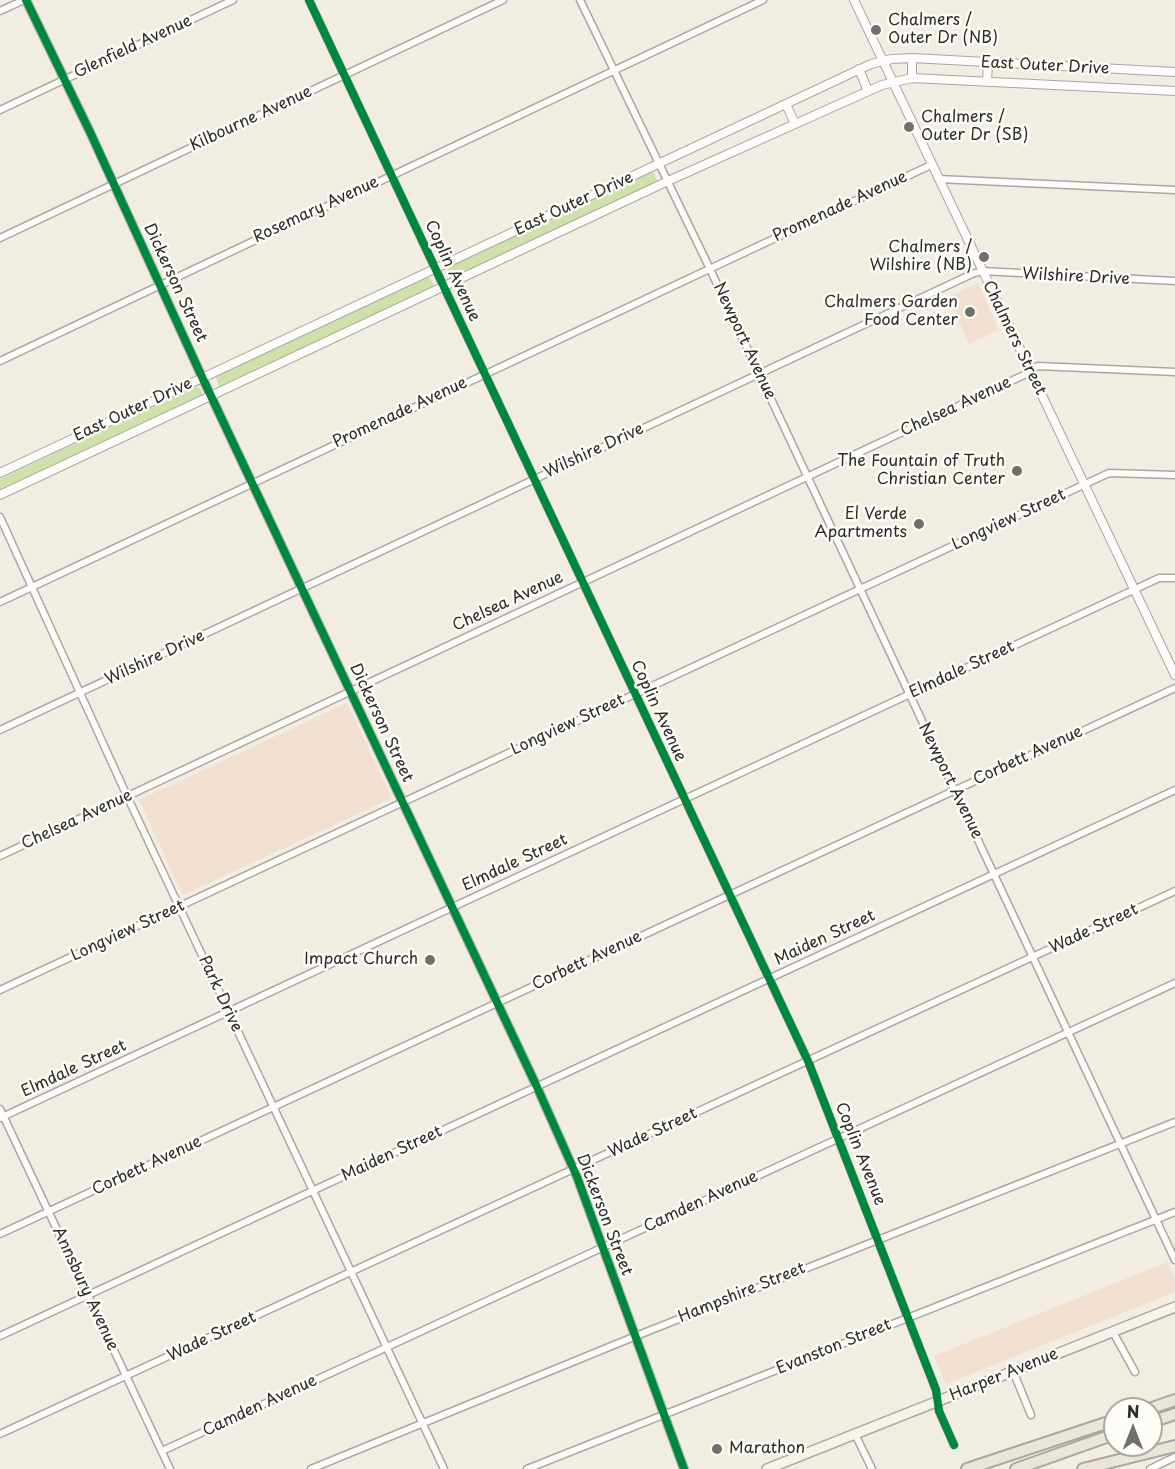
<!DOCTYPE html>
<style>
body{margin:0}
#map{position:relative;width:1175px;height:1469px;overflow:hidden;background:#f2ede3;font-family:"Playpen Sans",sans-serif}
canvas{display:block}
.north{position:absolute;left:1103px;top:1397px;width:60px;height:60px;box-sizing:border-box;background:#fdfcf7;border:2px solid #a9a8a5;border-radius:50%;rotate:0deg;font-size:16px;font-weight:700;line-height:24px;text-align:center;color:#2b2b2b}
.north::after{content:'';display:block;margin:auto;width:21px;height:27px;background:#716f6b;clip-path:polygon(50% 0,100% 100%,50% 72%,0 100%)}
</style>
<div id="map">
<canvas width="1175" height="1469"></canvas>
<div class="north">N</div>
</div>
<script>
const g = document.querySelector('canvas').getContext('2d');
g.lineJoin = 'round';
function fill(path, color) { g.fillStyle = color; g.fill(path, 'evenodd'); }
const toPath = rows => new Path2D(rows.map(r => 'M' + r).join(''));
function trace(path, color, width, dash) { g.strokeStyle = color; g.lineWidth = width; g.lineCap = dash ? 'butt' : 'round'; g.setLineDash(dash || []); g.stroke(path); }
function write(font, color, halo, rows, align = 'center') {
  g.font = font + ' "Playpen Sans",sans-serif'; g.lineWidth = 5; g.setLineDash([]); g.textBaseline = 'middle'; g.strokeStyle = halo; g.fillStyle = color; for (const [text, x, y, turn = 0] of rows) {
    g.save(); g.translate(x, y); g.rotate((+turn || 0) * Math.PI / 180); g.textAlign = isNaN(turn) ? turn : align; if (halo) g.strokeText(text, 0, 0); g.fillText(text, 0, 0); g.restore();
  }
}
fill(toPath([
 [978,283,999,330,969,344,948,297],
 [347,703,392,798,183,895,139,800],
 [1168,1262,1175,1280,1175,1292,946,1384,934,1356]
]), '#f2dfcf');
fill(toPath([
 [651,172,654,173,657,180,654,183,454,277,449,276,447,270,449,267],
 [426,278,430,278,434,285,431,288,225,384,220,387,218,384,216,377],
 [196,387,200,388,203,396,0,491,0,479]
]), '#d0e0aa');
const minor = toPath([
 [309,0,808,1061,936,1390,939,1411,954,1445],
 [580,0,710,269,1175,1260],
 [0,11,24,0],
 [0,110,233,0],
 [938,179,1175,190],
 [0,238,503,0],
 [0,361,763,0],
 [0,517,127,796,444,1469],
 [0,602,931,165],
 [0,730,972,274,982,271,1175,281],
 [0,856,1024,375,1029,370,1038,366,1175,372],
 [0,990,1109,473,1175,475],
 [0,1109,170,1469],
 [0,1118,1159,578,1175,578],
 [0,1234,1175,688],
 [1113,1332,1135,1372],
 [0,1336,1175,790],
 [1013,1371,1031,1415],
 [0,1434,1175,891],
 [855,1434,872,1469],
 [162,1451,1175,983],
 [311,1469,636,1336,1175,1122],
 [527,1469,1175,1212],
 [1150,1469,1175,1457]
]);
const tertiary = toPath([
 [26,0,90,132,202,377,537,1087,577,1177,684,1469],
 [854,0,1175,675],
 [859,69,868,91],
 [912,78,912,58],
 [987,82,988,63],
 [786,104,795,124],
 [0,473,871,64,892,59,912,58,1175,72],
 [0,495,668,181,882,85,912,78,1175,91]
]);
const secondary = toPath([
 [767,1469,1175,1307]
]);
const motorway = toPath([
 [1149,1409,1175,1400],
 [1151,1422,1175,1414],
 [967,1469,1115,1420],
 [1016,1469,1115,1434],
 [1083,1469,1175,1446]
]);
trace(minor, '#aaa7a2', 9);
trace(tertiary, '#aaa7a2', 10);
trace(secondary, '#aaa7a2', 12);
trace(motorway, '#aaa7a2', 14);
trace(minor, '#fdfcfb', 6);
trace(tertiary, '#fdfcfb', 8);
trace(secondary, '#f6f2ec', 9);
trace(motorway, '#ebe4d8', 10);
trace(toPath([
 [26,0,90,132,202,377,537,1087,577,1177,684,1469],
 [309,0,808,1061,936,1390,939,1411,954,1445]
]), '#00873e', 8);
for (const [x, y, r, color] of [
 [876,30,6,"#716f6b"],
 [909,127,6,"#716f6b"],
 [984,257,6,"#716f6b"],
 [970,312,6,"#716f6b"],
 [1017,471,6,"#716f6b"],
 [919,524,6,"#716f6b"],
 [430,960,6,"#716f6b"],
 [717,1449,6,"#716f6b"]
]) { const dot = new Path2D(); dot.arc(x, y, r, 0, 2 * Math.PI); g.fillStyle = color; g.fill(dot); trace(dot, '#fdfcf7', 2); }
write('16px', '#2b2b2b', '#fdfcf7', [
 ["Chalmers /",888,21,"left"],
 ["Outer Dr (NB)",888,39,"left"],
 ["Chalmers /",921,118,"left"],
 ["Outer Dr (SB)",921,136,"left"],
 ["Chalmers /",972,248],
 ["Wilshire (NB)",972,266],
 ["Chalmers Garden",958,303],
 ["Food Center",958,321],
 ["The Fountain of Truth",1005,462],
 ["Christian Center",1005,480],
 ["El Verde",907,515],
 ["Apartments",907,533],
 ["Impact Church",418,960],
 ["Marathon",729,1449,"left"]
], 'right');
write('16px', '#2b2b2b', '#fdfcf7', [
 ["Glenfield Avenue",133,47,-25],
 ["East Outer Drive",1045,66,3],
 ["Kilbourne Avenue",251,119,-25],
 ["East Outer Drive",574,204,-25],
 ["Promenade Avenue",840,207,-25],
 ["Rosemary Avenue",316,210,-25],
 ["Coplin Avenue",452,271,65],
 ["Wilshire Drive",1076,277,3],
 ["Dickerson Street",175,283,65],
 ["Chalmers Street",1014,338,64],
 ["Newport Avenue",744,341,65],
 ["Chelsea Avenue",956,407,-25],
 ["East Outer Drive",133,410,-25],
 ["Promenade Avenue",400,413,-25],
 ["Wilshire Drive",594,451,-25],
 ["Longview Street",1009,520,-25],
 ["Chelsea Avenue",508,602,-25],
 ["Wilshire Drive",155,658,-25],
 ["Elmdale Street",962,670,-25],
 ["Coplin Avenue",658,711,65],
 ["Dickerson Street",381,723,65],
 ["Longview Street",568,725,-25],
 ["Corbett Avenue",1028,756,-25],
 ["Newport Avenue",950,781,64],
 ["Chelsea Avenue",77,820,-25],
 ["Elmdale Street",515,863,-25],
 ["Wade Street",1094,929,-25],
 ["Longview Street",128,931,-25],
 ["Maiden Street",825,938,-25],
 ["Corbett Avenue",587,961,-25],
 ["Park Drive",220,994,65],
 ["Elmdale Street",74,1069,-25],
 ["Wade Street",653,1133,-25],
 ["Maiden Street",392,1154,-25],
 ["Coplin Avenue",860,1154,68],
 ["Corbett Avenue",147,1166,-25],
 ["Camden Avenue",701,1202,-25],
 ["Dickerson Street",604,1215,69],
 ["Annsbury Avenue",85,1289,65],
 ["Hampshire Street",742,1293,-22],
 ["Wade Street",212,1337,-25],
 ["Evanston Street",834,1347,-22],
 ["Harper Avenue",1004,1375,-22],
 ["Camden Avenue",260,1406,-25]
]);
</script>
